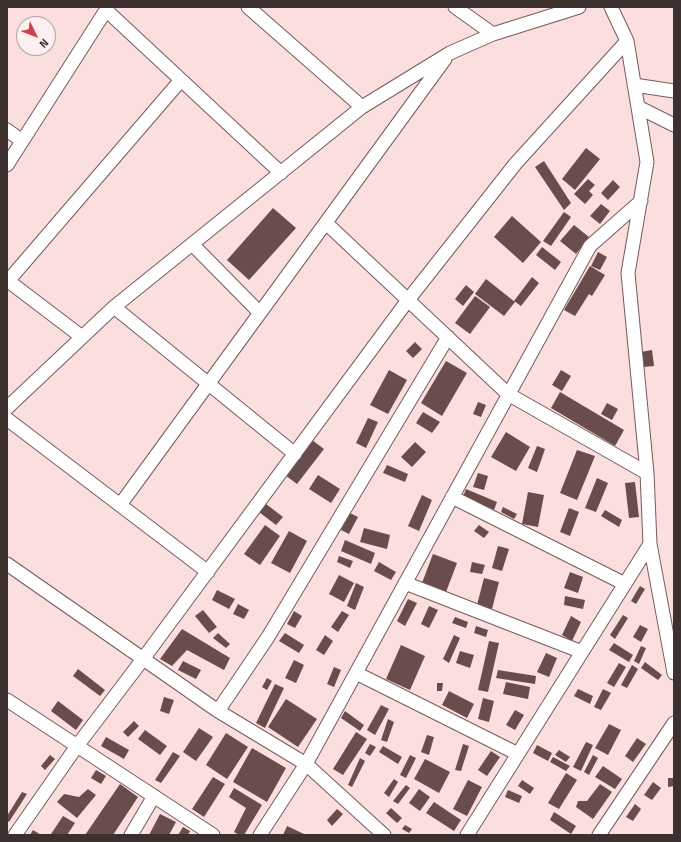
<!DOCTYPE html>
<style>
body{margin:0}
#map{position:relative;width:681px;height:842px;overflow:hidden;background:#fadfde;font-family:"Titillium Web",sans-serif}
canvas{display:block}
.frame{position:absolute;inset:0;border:8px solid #3d3130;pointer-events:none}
.north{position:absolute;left:16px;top:16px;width:40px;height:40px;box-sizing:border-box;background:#fef0f0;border:1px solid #b1a4a3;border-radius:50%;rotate:133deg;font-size:11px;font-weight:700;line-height:16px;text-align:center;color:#3d3130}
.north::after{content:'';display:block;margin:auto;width:14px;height:18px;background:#cf3f4c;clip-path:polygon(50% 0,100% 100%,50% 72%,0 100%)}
</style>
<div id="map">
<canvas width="681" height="842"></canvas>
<div class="frame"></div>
<div class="north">N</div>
</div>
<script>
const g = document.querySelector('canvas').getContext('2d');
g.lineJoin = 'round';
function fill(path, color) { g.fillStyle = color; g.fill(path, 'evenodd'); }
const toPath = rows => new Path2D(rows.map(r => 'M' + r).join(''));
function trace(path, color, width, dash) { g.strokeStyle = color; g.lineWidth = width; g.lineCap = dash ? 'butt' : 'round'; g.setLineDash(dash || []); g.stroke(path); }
fill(toPath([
 [586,148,600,159,575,190,562,179],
 [544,161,571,203,564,210,535,167],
 [588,179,595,185,589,191,593,195,585,204,574,194],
 [613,180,620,187,608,200,601,193],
 [601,204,610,211,600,224,590,216],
 [273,208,296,228,249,280,227,260],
 [564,212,571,217,551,246,543,241],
 [512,216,541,242,523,263,494,237],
 [574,225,589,237,576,254,560,241],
 [542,247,561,262,555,270,536,255],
 [598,252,607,257,600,270,591,266],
 [590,266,605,275,592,296,589,294,575,316,564,310],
 [532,277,539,283,521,306,514,301],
 [486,279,515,302,504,316,475,294],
 [466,285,474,292,463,306,455,299],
 [475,296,490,307,470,334,455,323],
 [415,342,422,349,413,358,406,351],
 [652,350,654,366,643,367,641,352],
 [446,361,467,373,442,416,421,403],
 [389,370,407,380,388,414,370,405],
 [561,370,571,376,562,391,552,385],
 [560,392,624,430,615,446,551,408],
 [478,402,486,405,481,417,473,414],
 [607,403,618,409,612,420,601,414],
 [423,412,440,422,432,433,416,423],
 [368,418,378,422,366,448,356,443],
 [506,432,530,447,516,471,491,457],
 [312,440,324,449,297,484,285,475],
 [415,442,426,452,412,467,401,457],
 [537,446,545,449,537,472,528,468],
 [577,450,595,456,577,500,560,493],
 [387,465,408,474,405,482,383,473],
 [478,473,488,476,484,490,473,487],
 [318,475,340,489,331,503,309,489],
 [597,478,608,483,596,512,585,508],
 [635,482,639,517,629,518,625,483],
 [466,489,497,502,494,510,463,497],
 [528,492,544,495,538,527,522,524],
 [422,495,432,500,419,531,408,526],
 [266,504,283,517,276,525,259,512],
 [503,507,517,514,514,519,501,512],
 [569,508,579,512,570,536,560,532],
 [605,510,622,520,619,527,601,516],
 [350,513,358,517,349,534,341,530],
 [265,525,280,536,260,565,244,554],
 [479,525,489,532,484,538,474,531],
 [364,528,390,535,387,549,360,542],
 [289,531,307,541,290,573,271,563],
 [345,540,375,553,371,564,341,551],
 [498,546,509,549,502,571,492,568],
 [433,554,457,563,446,592,422,583],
 [339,556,353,561,350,568,337,562],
 [379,562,396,572,391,580,374,571],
 [472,562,485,565,482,574,470,572],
 [570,572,583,577,578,593,564,588],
 [339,575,354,583,344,602,329,594],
 [484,578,499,582,492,609,477,605],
 [356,583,364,587,355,610,347,606],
 [640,586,645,589,636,604,631,601],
 [217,590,235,599,229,609,212,600],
 [565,596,585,600,583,609,564,605],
 [408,599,417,603,405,626,397,621],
 [238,604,249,610,244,619,233,614],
 [429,606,438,610,429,628,421,624],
 [203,610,217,627,209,633,195,616],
 [294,611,302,616,295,628,287,624],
 [342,611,349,615,338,632,331,627],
 [623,615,628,618,615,639,610,635],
 [571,616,581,622,572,641,562,635],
 [455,617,468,622,466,628,452,623],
 [640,625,648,629,641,642,633,637],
 [476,626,488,630,486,637,474,633],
 [182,629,230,658,224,670,187,650,172,666,160,659],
 [218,633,230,644,226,648,213,638],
 [285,633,304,645,299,653,279,641],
 [325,635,333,641,324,655,316,650],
 [454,635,460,638,449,663,443,659],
 [489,641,499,643,488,692,478,690],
 [614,643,633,655,629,662,609,650],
 [401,645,425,656,410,690,386,679],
 [641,646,646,648,639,664,634,661],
 [460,651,474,655,470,668,456,663],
 [546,653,557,658,549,677,537,672],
 [294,660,304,665,296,683,285,678],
 [183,661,201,670,196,679,178,670],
 [645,662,662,675,658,680,641,668],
 [619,663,626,667,614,687,607,683],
 [632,665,638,669,627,688,621,685],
 [334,667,341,670,334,687,327,684],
 [78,669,105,690,100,696,73,676],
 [498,670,536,676,535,684,496,678],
 [267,678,272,681,267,690,262,687],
 [506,682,530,687,528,699,503,694],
 [437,683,443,683,442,691,437,691],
 [275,684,284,688,265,728,256,723],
 [578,689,593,696,590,704,574,696],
 [603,689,611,693,601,710,594,707],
 [449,691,474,704,467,718,442,705],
 [164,697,174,700,169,714,160,711],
 [483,698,494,701,489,722,478,719],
 [286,699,317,719,298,747,268,727],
 [58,701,83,720,76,730,51,711],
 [381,705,389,709,375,735,367,730],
 [515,710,524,715,515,730,506,725],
 [345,711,364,725,360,731,341,718],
 [388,719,394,722,387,742,381,740],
 [134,721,139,726,128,737,123,732],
 [609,724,621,730,608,755,595,748],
 [199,728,213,737,196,761,183,752],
 [145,730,167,746,160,755,138,739],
 [356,732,367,739,343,775,333,769],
 [226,733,248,747,227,779,206,765],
 [427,735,434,737,429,755,421,752],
 [106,737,129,750,124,759,101,746],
 [637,738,646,744,633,762,625,756],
 [586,742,593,745,581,771,573,767],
 [370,744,376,747,370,756,365,753],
 [463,744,469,746,461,771,455,770],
 [537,745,552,753,548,761,533,753],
 [383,746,402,757,398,764,379,752],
 [252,748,286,768,267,802,233,782],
 [559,750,570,757,566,762,555,755],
 [491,751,500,757,487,776,478,770],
 [173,752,180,756,161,783,155,780],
 [50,755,55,759,45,770,41,766],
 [410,755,416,758,406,778,400,775],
 [593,755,598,758,589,775,584,772],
 [553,757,570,766,566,771,550,762],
 [360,758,365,761,352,787,348,785],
 [425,759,450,772,439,793,414,779],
 [603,766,622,779,615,789,595,777],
 [96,770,106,776,101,784,91,778],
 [566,773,577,780,559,809,548,803],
 [213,777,225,784,204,817,192,809],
 [668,778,674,778,674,786,668,787],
 [394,779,398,782,389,797,384,793],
 [468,780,482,787,467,816,453,809],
 [522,780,534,788,530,794,518,786],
 [653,782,661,788,652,800,644,795],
 [120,784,138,797,113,835,85,835],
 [600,784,612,792,593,819,576,807,578,801,587,801],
 [406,785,410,788,398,804,393,801],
 [234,788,262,805,244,835,239,835,234,832,246,808,229,797],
 [88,789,96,795,77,818,57,802,64,794,79,797],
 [419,789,430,797,420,811,409,803],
 [508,790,522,796,519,803,505,797],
 [22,792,27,794,9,822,7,820,7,816],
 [434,802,461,820,454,831,426,813],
 [635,804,641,809,633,821,626,817],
 [391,808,402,818,397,823,386,813],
 [337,809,343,814,332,826,327,820],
 [554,812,576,826,571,834,550,820],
 [160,814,176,822,169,835,149,835],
 [63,816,75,823,67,835,53,835,51,834],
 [405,825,412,829,409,833,402,829],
 [287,826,306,835,283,835],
 [183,827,190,831,188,835,178,835],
 [33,830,41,835,30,835]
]), '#684d4c');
const minor = toPath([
 [248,7,362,107],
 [455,7,493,34],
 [611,7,627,41,647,162,628,273,647,473,650,544,674,673],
 [106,10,281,173],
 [634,85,674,91],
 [638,107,674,125],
 [7,130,22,141],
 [7,165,108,7],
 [326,223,508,394,647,473],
 [192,244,260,313],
 [7,280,82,337],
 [8,281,181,80],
 [114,307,295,454],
 [7,408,114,307,362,107,450,53,493,34,579,7],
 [7,419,208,572],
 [452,497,625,584],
 [120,505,445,59],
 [7,564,218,711,306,764,384,835],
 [405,583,582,652],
 [356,673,518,754],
 [7,700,213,835],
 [218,711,268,637,448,337],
 [15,835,77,746,143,659,408,300,516,163,627,41],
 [131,835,154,796],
 [260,835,306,764,590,246,641,201],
 [467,835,650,544],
 [599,835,674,723]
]);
trace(minor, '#775b5a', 15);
trace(minor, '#fff', 13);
</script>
